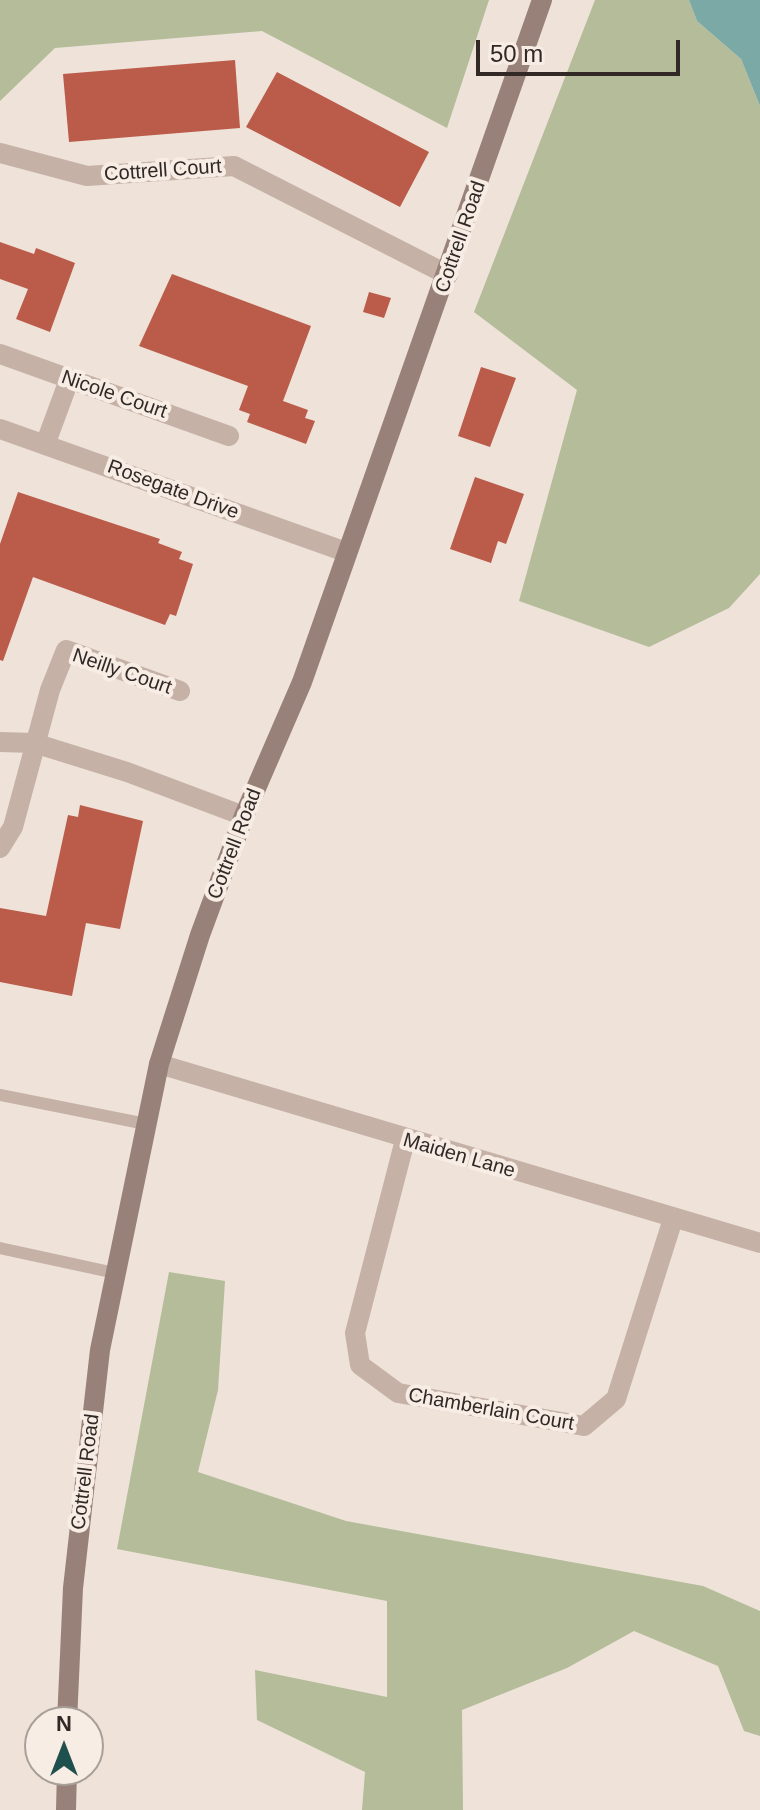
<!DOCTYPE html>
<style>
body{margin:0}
#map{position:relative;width:760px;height:1810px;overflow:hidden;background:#eee2d9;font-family:Helvetica,sans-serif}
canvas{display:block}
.north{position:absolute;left:24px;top:1706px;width:80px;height:80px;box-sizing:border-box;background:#f7ede5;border:2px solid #a89f99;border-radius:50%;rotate:0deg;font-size:22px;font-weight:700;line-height:32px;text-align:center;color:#322926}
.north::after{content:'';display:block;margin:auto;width:28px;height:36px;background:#20504e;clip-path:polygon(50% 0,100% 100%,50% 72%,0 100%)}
.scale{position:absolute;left:476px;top:40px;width:204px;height:36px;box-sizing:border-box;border:4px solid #322926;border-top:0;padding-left:10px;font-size:24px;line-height:28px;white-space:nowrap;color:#322926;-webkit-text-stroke:6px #f7ede5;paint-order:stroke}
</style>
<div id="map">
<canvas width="760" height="1810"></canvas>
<div class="north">N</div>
<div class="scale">50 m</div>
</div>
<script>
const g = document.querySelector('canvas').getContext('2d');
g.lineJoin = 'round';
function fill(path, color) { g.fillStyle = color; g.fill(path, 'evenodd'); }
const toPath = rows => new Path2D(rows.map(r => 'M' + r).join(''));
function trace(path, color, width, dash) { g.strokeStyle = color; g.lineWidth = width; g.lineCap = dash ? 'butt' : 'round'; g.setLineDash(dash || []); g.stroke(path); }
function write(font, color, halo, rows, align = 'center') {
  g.font = font + ' Helvetica,sans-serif'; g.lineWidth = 8; g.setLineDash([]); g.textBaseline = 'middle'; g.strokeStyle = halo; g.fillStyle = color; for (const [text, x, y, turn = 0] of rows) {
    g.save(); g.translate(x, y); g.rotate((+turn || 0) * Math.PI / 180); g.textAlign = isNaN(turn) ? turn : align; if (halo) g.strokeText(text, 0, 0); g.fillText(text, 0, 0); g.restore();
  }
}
fill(toPath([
 [0,0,489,0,447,128,262,31,55,48,0,101],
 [595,0,689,0,697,21,741,59,760,106,760,574,729,608,649,647,519,601,577,390,474,312],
 [169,1272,225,1281,218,1390,198,1472,346,1521,703,1586,760,1611,760,1736,744,1731,718,1666,634,1631,567,1668,462,1710,463,1810,362,1810,365,1772,257,1720,255,1670,387,1697,387,1601,117,1549]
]), '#b4bc9a');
fill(toPath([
 [689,0,760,0,760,106,741,59,697,21]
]), '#7aa9a6');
fill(toPath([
 [235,60,240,128,69,142,63,74],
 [277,72,429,152,400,207,246,127],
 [0,242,34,254,36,248,75,263,50,332,16,319,28,289,0,279],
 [172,274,311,326,283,401,308,410,305,418,315,421,306,444,247,422,250,414,239,410,248,386,139,346],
 [369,292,391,298,384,318,363,312],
 [481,367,516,378,490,447,458,436],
 [475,477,524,494,506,544,498,541,491,563,450,549],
 [18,492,160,539,158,543,182,552,179,559,193,564,176,616,170,614,165,625,33,577,3,661,0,660,0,544],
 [80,805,143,821,120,929,86,923,72,996,0,982,0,908,46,916,68,815,78,817]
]), '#bb5b4a');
trace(toPath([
 [0,1095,146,1124],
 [0,1248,115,1273]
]), '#c5b1a6', 12);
trace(toPath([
 [0,153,87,176,234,166,448,275],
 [0,354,229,436],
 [0,429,346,552],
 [45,445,69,380],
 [0,742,34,743,127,772,244,816],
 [0,848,13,827,50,690,66,650,180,691],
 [159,1064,760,1243],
 [405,1140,355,1333,360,1365,398,1393,584,1426,616,1399,673,1219]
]), '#c5b1a6', 20);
trace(toPath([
 [67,1722,73,1588,100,1350,159,1064,200,935,244,816,302,682,542,0],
 [66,1810,67,1770]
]), '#988178', 20);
write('20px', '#322926', '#f7ede5', [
 ["Cottrell Court",163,171,-4],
 ["Cottrell Road",461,237,-71],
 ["Nicole Court",114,395,19],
 ["Rosegate Drive",173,490,20],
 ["Neilly Court",122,672,19],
 ["Cottrell Road",235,844,-69],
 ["Maiden Lane",459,1156,16],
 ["Chamberlain Court",491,1410,10],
 ["Cottrell Road",86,1472,-83]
]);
</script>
